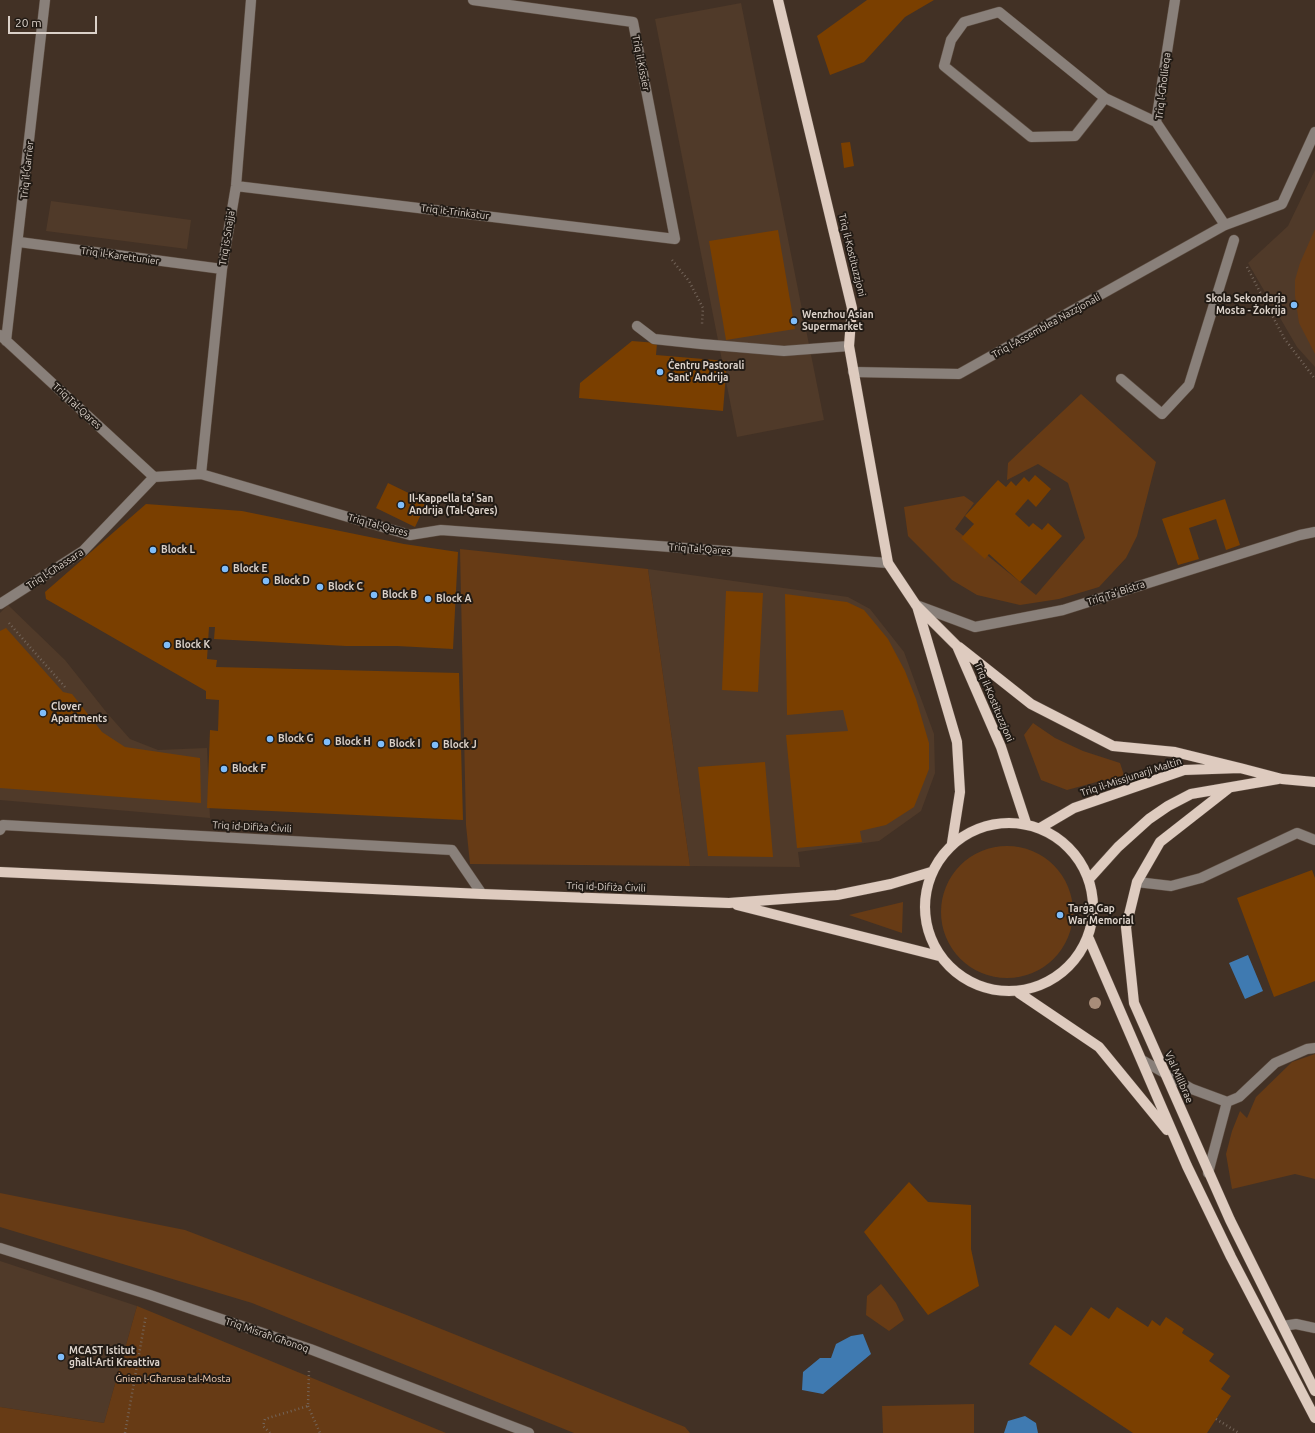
<!DOCTYPE html>
<meta charset="utf-8">
<style>
body{margin:0}
#map{position:relative;width:1315px;height:1433px;overflow:hidden;background:#423125;font-family:Ubuntu,sans-serif}
canvas{display:block}
.scale{position:absolute;left:8px;top:16px;width:89px;height:18px;box-sizing:border-box;border:2px solid #dbd1c9;border-top:0;padding-left:5px;font-size:12px;line-height:14px;white-space:nowrap;color:#dbd1c9;-webkit-text-stroke:3px #221b15;paint-order:stroke}
</style>
<div id="map">
<canvas width="1315" height="1433"></canvas>
<div class="scale">20 m</div>
</div>
<script>
const g = document.querySelector('canvas').getContext('2d');
g.lineJoin = 'round';
function fill(path, color) { g.fillStyle = color; g.fill(path, 'evenodd'); }
const toPath = rows => new Path2D(rows.map(r => 'M' + r).join(''));
function trace(path, color, width, dash) { g.strokeStyle = color; g.lineWidth = width; g.lineCap = dash ? 'butt' : 'round'; g.setLineDash(dash || []); g.stroke(path); }
function write(font, color, halo, rows, align = 'center') {
  g.font = font + ' Ubuntu,sans-serif'; g.lineWidth = 4; g.setLineDash([]); g.textBaseline = 'middle'; g.strokeStyle = halo; g.fillStyle = color; for (const [text, x, y, turn = 0] of rows) {
    g.save(); g.translate(x, y); g.rotate((+turn || 0) * Math.PI / 180); g.textAlign = isNaN(turn) ? turn : align; if (halo) g.strokeText(text, 0, 0); g.fillText(text, 0, 0); g.restore();
  }
}
fill(toPath([
 [741,3,824,420,737,437,655,19],
 [1315,170,1315,367,1297,347,1248,263,1288,226],
 [51,201,191,220,187,249,46,231],
 [648,569,848,597,870,609,904,652,934,734,935,773,921,811,879,841,798,852,800,867,690,866],
 [8,605,65,660,107,713,130,739,158,750,207,748,210,818,0,800,0,613],
 [0,1261,137,1306,104,1423,0,1407]
]), '#503a29');
fill(toPath([
 [1315,229,1315,354,1299,323,1295,296,1295,280,1300,263],
 [1081,394,1156,462,1137,536,1126,558,1099,587,1059,599,1020,605,977,595,952,580,908,536,904,507,964,496,974,503,955,529,1036,595,1085,538,1068,483,1038,464,1007,480,1008,463],
 [460,549,648,569,690,866,470,864,466,825],
 [1033,723,1055,738,1083,751,1120,763,1126,781,1104,780,1067,790,1041,780,1024,735],
 '941 912a66 66 0 1 1 132 0a66 66 0 1 1-132 0Z',
 [903,902,902,933,849,915],
 [1315,1054,1315,1179,1295,1174,1232,1189,1226,1154,1232,1131,1240,1111,1247,1118,1256,1097,1292,1062],
 [0,1193,185,1230,404,1314,685,1427,690,1433,574,1433,252,1303,0,1227],
 [881,1284,896,1303,904,1320,889,1331,866,1315,867,1296],
 [137,1306,446,1433,0,1433,0,1407,104,1423],
 [974,1404,974,1433,883,1433,882,1406]
]), '#673b15');
fill(toPath([
 [1248,955,1263,991,1245,999,1229,963],
 [863,1334,871,1354,823,1394,802,1390,803,1372,820,1358,831,1358,836,1344,851,1336],
 [1025,1416,1036,1423,1038,1433,1004,1433,1008,1421]
]), '#3f7ab1');
fill(toPath([
 [867,0,934,0,905,17,864,62,830,75,817,36],
 [850,142,854,166,844,168,841,143],
 [778,230,795,329,726,340,709,241],
 [632,341,657,343,656,355,727,361,723,411,579,398,580,383],
 [1035,475,1051,489,1036,507,1028,499,1015,514,1029,527,1033,523,1042,530,1048,523,1062,536,1020,582,989,554,985,559,961,538,974,524,965,516,998,480,1006,487,1011,481,1016,486,1024,477,1029,482],
 [388,483,427,502,415,527,376,508],
 [1225,499,1240,545,1226,550,1216,519,1189,528,1199,559,1178,565,1162,519],
 [146,504,242,511,404,544,458,552,453,649,397,646,346,646,214,639,215,627,209,627,207,659,217,660,216,667,459,673,463,820,207,808,210,730,218,731,219,700,206,699,206,691,46,599,45,592],
 [726,591,763,593,758,692,722,690],
 [785,594,847,602,864,610,888,639,905,671,916,699,929,743,929,769,920,792,914,807,886,825,860,831,862,842,797,848,786,735,848,731,843,710,787,715],
 [6,628,63,692,72,694,102,732,125,747,200,758,201,803,0,788,0,631],
 [765,762,773,857,708,856,698,767],
 [1312,870,1315,878,1315,981,1274,997,1237,898],
 [909,1182,928,1202,971,1205,971,1249,979,1286,928,1315,864,1232],
 [1091,1307,1109,1319,1117,1307,1148,1327,1152,1320,1160,1326,1166,1317,1184,1329,1182,1333,1214,1354,1209,1361,1230,1376,1221,1389,1231,1396,1207,1433,1133,1433,1029,1364,1055,1325,1071,1336]
]), '#7a3f00');
const minor = toPath([
 [1175,0,1156,122,1225,225],
 [1105,98,1075,136,1031,137,944,66,951,40,964,22,999,12,1105,98,1156,122],
 [236,186,675,239,633,22,473,0],
 [19,242,222,269],
 [637,326,654,339,701,344,784,351,849,346],
 [0,335,154,477,201,474,410,535,441,530,888,563],
 [6,341,45,0],
 [853,372,959,374,1225,225,1282,204,1315,132],
 [1121,379,1162,414,1189,385,1234,240],
 [201,474,222,269,236,186,251,0],
 [0,604,83,551,154,477],
 [916,605,975,627,1063,610,1300,535,1315,532],
 [0,830,3,825,452,850,482,894],
 [1137,882,1171,886,1201,878,1297,833,1315,840],
 [1142,1060,1192,1089,1227,1102,1239,1097,1275,1063,1307,1049,1315,1048],
 [1208,1173,1227,1102],
 [0,1248,150,1295,310,1349,529,1433],
 [1283,1326,1296,1324,1315,1328]
]);
const major = toPath([
 [778,0,852,308,849,346,888,563,916,605,957,646,1001,747,1026,823],
 [917,606,957,742,960,792,952,843],
 [959,647,1031,704,1113,746,1175,752,1240,768],
 [1229,788,1160,842,1137,882,1126,927,1134,1003,1230,1220,1315,1391],
 '925 907a84 84 0 1 1 168 0a84 84 0 1 1-168 0Z',
 [1040,828,1074,808,1184,770,1240,768,1282,779,1315,782],
 [0,872,482,894,729,903,837,895,891,884,931,872],
 [1090,878,1118,847,1149,819,1168,806,1191,794,1278,779],
 [737,905,939,956],
 [1089,939,1187,1166,1231,1257,1315,1418],
 [1019,993,1099,1047,1167,1130]
]);
trace(minor, '#5e4e43', 11);
trace(major, '#5e4e43', 11);
trace(toPath([
 [672,260,689,281,703,308,702,324],
 [1247,267,1284,338,1315,379],
 [9,623,65,687],
 [308,1406,320,1433],
 [1216,1419,1239,1433],
 [125,1433,146,1315],
 [270,1433,263,1426,265,1419,308,1406,309,1370]
]), '#74655a', 2.5, [1, 3]);
trace(minor, '#89807a', 10);
trace(major, '#decbbf', 10);
g.fillStyle = '#a88d79';
for (const [x, y] of [
 [1095,1003]
]) { g.beginPath(); g.arc(x, y, 6, 0, 2 * Math.PI); g.fill(); }
for (const [x, y, r, color] of [
 [1294,305,4,"#7fbdfa"],
 [794,321,4,"#7fbdfa"],
 [660,372,4,"#7fbdfa"],
 [401,505,4,"#7fbdfa"],
 [153,550,4,"#7fbdfa"],
 [225,569,4,"#7fbdfa"],
 [266,581,4,"#7fbdfa"],
 [320,587,4,"#7fbdfa"],
 [374,595,4,"#7fbdfa"],
 [428,599,4,"#7fbdfa"],
 [167,645,4,"#7fbdfa"],
 [43,713,4,"#7fbdfa"],
 [270,739,4,"#7fbdfa"],
 [327,742,4,"#7fbdfa"],
 [381,744,4,"#7fbdfa"],
 [435,745,4,"#7fbdfa"],
 [224,769,4,"#7fbdfa"],
 [1060,915,4,"#7fbdfa"],
 [61,1357,4,"#7fbdfa"]
]) { const dot = new Path2D(); dot.arc(x, y, r, 0, 2 * Math.PI); g.fillStyle = color; g.fill(dot); trace(dot, '#221b15', 1.5); }
write('10px', '#dbd1c9', '#221b15', [
 ["Triq il-Kissier",641,63,79],
 ["Triq l-Għollieqa",1163,86,-83],
 ["Triq il-Ġarrier",27,170,-84],
 ["Triq it-Trinkatur",455,212,7],
 ["Triq is-Snajja'",227,237,-81],
 ["Triq il-Kostituzzjoni",852,255,76],
 ["Triq il-Karettunier",120,256,8],
 ["Triq l-Assemblea Nazzjonali",1046,326,-29],
 ["Triq Tal-Qares",77,406,43],
 ["Triq Tal-Qares",378,525,15],
 ["Triq Tal-Qares",700,549,4],
 ["Triq l-Għassara",55,569,-33],
 ["Triq Ta' Bistra",1116,593,-18],
 ["Triq il-Kostituzzjoni",994,702,67],
 ["Triq il-Missjunarji Maltin",1131,777,-18],
 ["Triq id-Difiża Ċivili",252,827,3],
 ["Triq id-Difiża Ċivili",606,887,2],
 ["Vjal Millbrae",1179,1077,66],
 ["Triq Misraħ Għonoq",267,1335,19]
]);
write('bold 10px', '#dbd1c9', '#221b15', [
 ["Skola Sekondarja",1286,299,"right"],
 ["Mosta - Żokrija",1286,311,"right"],
 ["Wenzhou Asian",802,315],
 ["Supermarket",802,327],
 ["Ċentru Pastorali",668,366],
 ["Sant' Andrija",668,378],
 ["Il-Kappella ta' San",409,499],
 ["Andrija (Tal-Qares)",409,511],
 ["Block L",161,550],
 ["Block E",233,569],
 ["Block D",274,581],
 ["Block C",328,587],
 ["Block B",382,595],
 ["Block A",436,599],
 ["Block K",175,645],
 ["Clover",51,707],
 ["Apartments",51,719],
 ["Block G",278,739],
 ["Block H",335,742],
 ["Block I",389,744],
 ["Block J",443,745],
 ["Block F",232,769],
 ["Tarġa Gap",1068,909],
 ["War Memorial",1068,921],
 ["MCAST Istitut",69,1351],
 ["għall-Arti Kreattiva",69,1363]
], 'left');
write('10px', '#fcd8bd', '#221b15', [
 ["Ġnien l-Għarusa tal-Mosta",173,1379]
]);
</script>
